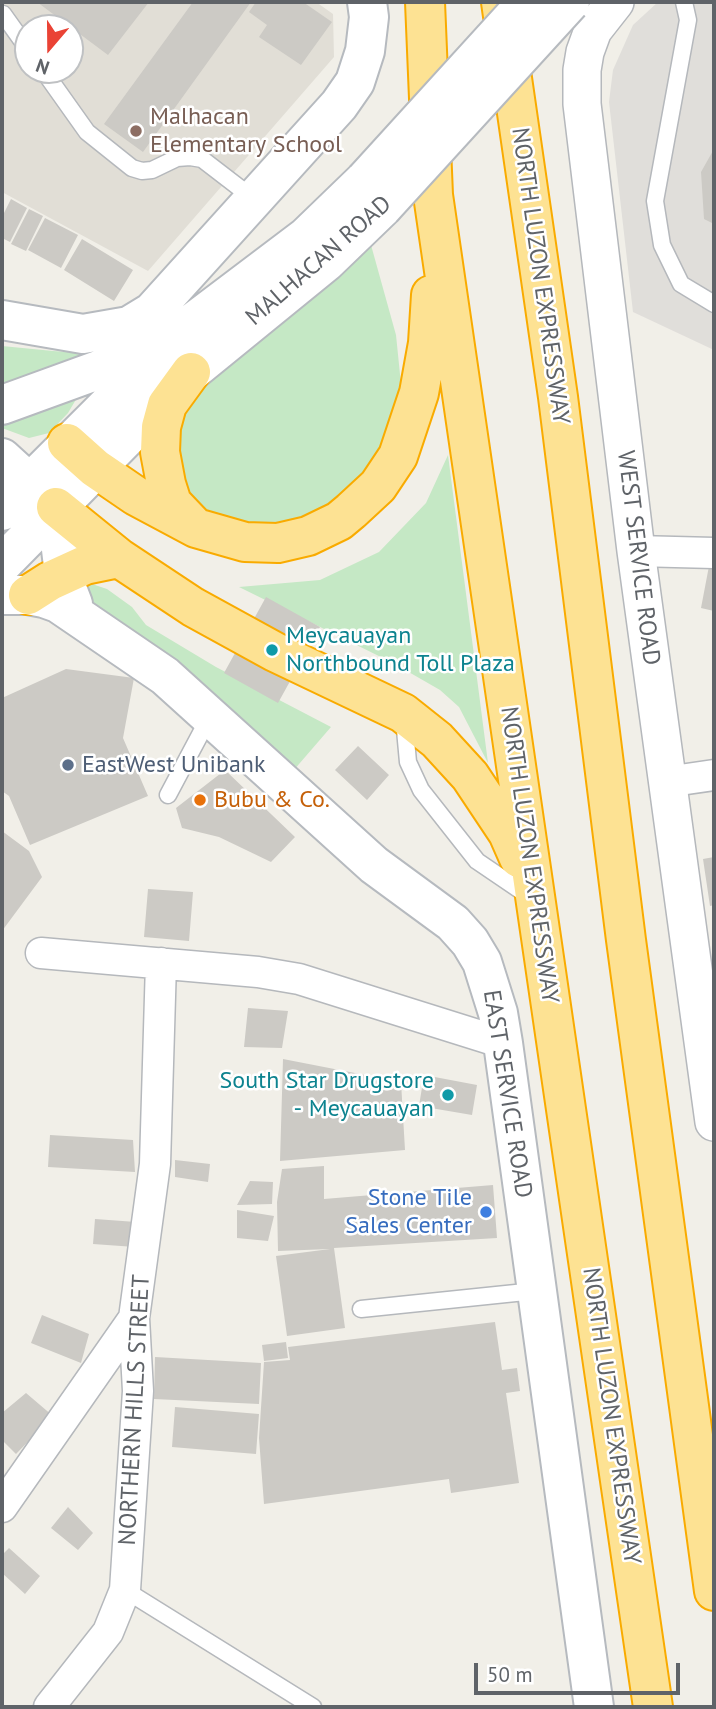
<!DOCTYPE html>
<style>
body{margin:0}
#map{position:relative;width:716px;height:1709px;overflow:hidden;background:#f1efe8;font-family:"PT Sans",sans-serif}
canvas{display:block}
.frame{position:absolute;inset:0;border:4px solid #5f6368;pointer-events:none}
.north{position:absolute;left:14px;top:14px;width:70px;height:70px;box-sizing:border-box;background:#fff;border:2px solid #bfc1c3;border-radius:50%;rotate:200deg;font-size:19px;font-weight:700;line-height:28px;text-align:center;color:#5f6368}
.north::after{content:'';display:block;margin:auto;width:24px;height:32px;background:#ea4335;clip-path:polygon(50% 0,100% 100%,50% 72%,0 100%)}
.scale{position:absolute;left:474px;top:1663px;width:206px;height:32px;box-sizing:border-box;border:4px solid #5f6368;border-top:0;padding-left:9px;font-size:21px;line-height:24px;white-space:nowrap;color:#5f6368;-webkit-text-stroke:5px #fff;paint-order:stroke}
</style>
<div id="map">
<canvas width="716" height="1709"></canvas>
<div class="frame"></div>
<div class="north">N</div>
<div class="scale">50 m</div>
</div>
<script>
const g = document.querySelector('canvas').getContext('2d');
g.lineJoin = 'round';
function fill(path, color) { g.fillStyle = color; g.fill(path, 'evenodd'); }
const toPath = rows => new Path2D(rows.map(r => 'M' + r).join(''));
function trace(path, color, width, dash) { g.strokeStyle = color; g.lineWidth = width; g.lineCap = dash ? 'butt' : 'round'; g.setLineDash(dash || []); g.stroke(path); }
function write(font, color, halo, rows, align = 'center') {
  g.font = font + ' "PT Sans",sans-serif'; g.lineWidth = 5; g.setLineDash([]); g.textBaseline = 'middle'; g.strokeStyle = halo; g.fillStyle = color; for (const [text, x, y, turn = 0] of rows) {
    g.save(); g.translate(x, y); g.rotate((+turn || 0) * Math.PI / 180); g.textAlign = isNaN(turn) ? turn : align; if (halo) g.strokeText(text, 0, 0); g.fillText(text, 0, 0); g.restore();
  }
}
fill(toPath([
 [658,2,714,2,714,350,633,312,609,102,613,70,633,25]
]), '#e0deda');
fill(toPath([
 [2,2,316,2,333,14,334,57,148,271,2,192],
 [28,28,70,28,70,70,28,70]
]), '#e1ded6');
fill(toPath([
 [371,245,396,335,401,384,398,428,377,470,306,526,264,529,204,512,187,493,177,444,187,404,198,390],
 [2,346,53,351,111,355,2,395],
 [84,386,68,413,49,433,29,438,2,428,2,421],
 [448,455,488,763,459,707,440,690,393,663,239,587,320,580,379,552,426,503],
 [89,583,107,589,132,607,146,625,216,667,331,727,293,771,92,607,86,594]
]), '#c5e8c5');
fill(toPath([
 [37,2,149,2,108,55],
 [193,2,251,2,143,152,104,124],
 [256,2,303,2,332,22,301,65,259,37,267,25,249,12],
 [714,149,714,224,704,219,701,172],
 [11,199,27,208,10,242,2,238,2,217],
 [29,209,43,216,26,251,11,244],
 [45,218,78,235,61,268,28,250],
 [82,239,133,270,114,301,64,270],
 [709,566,714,567,714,611,701,608],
 [266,597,320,627,278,703,224,673],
 [66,669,134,678,123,738,148,796,30,845,9,796,2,791,2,698],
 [358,746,389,775,367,800,335,770],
 [225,770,295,837,271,862,219,837,182,828,176,808],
 [2,831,29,851,42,877,2,931],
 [714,857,714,905,710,906,703,859],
 [148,889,193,892,189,941,144,937],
 [248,1008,288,1011,282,1048,244,1047],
 [283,1059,401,1082,405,1150,280,1161],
 [424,1075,477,1085,472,1115,419,1106],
 [50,1135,133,1140,135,1172,48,1167],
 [175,1160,210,1164,208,1182,175,1177],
 [324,1166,324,1199,493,1185,497,1238,334,1248,345,1328,287,1336,276,1256,330,1249,278,1251,277,1202,282,1169],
 [250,1181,273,1182,272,1204,237,1205],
 [237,1210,274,1216,268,1241,237,1238],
 [95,1219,136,1222,135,1247,93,1244],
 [42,1315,89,1334,81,1363,31,1343],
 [495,1322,502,1370,517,1368,520,1391,506,1393,519,1483,451,1493,449,1479,264,1504,259,1438,264,1362,290,1360,288,1347],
 [286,1342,288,1358,264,1361,262,1345],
 [155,1357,261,1363,259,1404,154,1399],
 [26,1393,53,1416,16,1454,2,1440,2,1413],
 [175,1407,259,1414,256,1454,172,1447],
 [68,1507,93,1533,78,1550,51,1528],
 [9,1548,40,1576,25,1594,2,1573,2,1555]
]), '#cccac5');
const service = toPath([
 [684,2,688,20,655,201,662,245,681,284,714,304],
 [3,14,28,49],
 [43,70,87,132,132,168,142,171,152,170,177,158,190,157,202,159,254,199],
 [404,719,408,762,421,790,477,861,530,897],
 [168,795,210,716],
 [361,1309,535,1291],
 [125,1590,313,1707]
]);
const minor = toPath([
 [636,551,714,553],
 [666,782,714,775],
 [41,953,258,972,299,979,503,1043],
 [2,1507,134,1318],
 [49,1707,108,1632,125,1590,138,1391,134,1318,155,1164,161,963]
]);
const tertiary = toPath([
 [615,2,593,30,585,52,582,70,582,104,636,551,714,1122]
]);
const secondary = toPath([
 [2,320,83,334,129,326,152,312,339,105,355,82,365,51,369,17,367,2],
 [2,405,112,365,153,345],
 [2,458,47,499],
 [56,507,65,583,73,604],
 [2,511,183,330,306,237,365,180],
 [2,564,191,372,326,262,382,208],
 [2,595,28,595,44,598,58,603,165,676,374,865,453,923,470,942,482,962,498,1013,503,1043,594,1707]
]);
const motorway = toPath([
 [425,2,433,195,653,1707],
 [501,2,558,397,626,940,714,1591],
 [191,372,167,405,161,427,160,452,166,484,172,503,192,524],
 [67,443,95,468,136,496,196,528,245,542,278,543,308,536,339,521,351,511,378,486,398,456,419,393,428,343,431,295],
 [56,507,119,558,193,607,275,652,403,713,437,740,470,776,508,833,519,858],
 [28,595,50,581,85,565,119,558]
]);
trace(service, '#b5b8bc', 19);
trace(minor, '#b5b8bc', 33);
trace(tertiary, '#b5b8bc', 40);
trace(secondary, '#b6babf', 42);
trace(motorway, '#f9ab00', 42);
trace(service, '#fff', 16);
trace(minor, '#fff', 30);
trace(tertiary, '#fff', 37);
trace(secondary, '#fff', 38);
trace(motorway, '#fde293', 38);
const secondaryBridge = toPath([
 [365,180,527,2],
 [382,208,570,2]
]);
trace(secondaryBridge, '#b6babf', 42, []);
trace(secondaryBridge, '#fff', 38);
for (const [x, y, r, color] of [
 [136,131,7,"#8d6e63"],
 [272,650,7,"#0f9aa8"],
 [68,765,7,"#5c6f8a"],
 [200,800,7,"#e8710a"],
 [448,1095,7,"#0f9aa8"],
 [486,1212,7,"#3f7fe0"]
]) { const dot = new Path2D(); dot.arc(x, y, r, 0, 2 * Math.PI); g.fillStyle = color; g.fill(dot); trace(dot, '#fff', 2.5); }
write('24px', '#785e54', '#fff', [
 ["Malhacan",150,117],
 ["Elementary School",150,145]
], 'left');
write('24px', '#5f6368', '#fff', [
 ["MALHACAN ROAD",319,261,-41],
 ["NORTH LUZON EXPRESSWAY",540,276,82],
 ["WEST SERVICE ROAD",638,558,83],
 ["NORTH LUZON EXPRESSWAY",529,855,82],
 ["EAST SERVICE ROAD",507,1094,81],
 ["NORTHERN HILLS STREET",135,1410,-87],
 ["NORTH LUZON EXPRESSWAY",611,1416,82]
]);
write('24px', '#0d838f', '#fff', [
 ["Meycauayan",286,636],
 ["Northbound Toll Plaza",286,664],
 ["South Star Drugstore",434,1081,"right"],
 ["- Meycauayan",434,1109,"right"]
], 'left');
write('24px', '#4e5e75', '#fff', [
 ["EastWest Unibank",82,765]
], 'left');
write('24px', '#c56008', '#fff', [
 ["Bubu & Co.",214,800]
], 'left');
write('24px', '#366cbe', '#fff', [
 ["Stone Tile",472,1198],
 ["Sales Center",472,1226]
], 'right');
</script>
